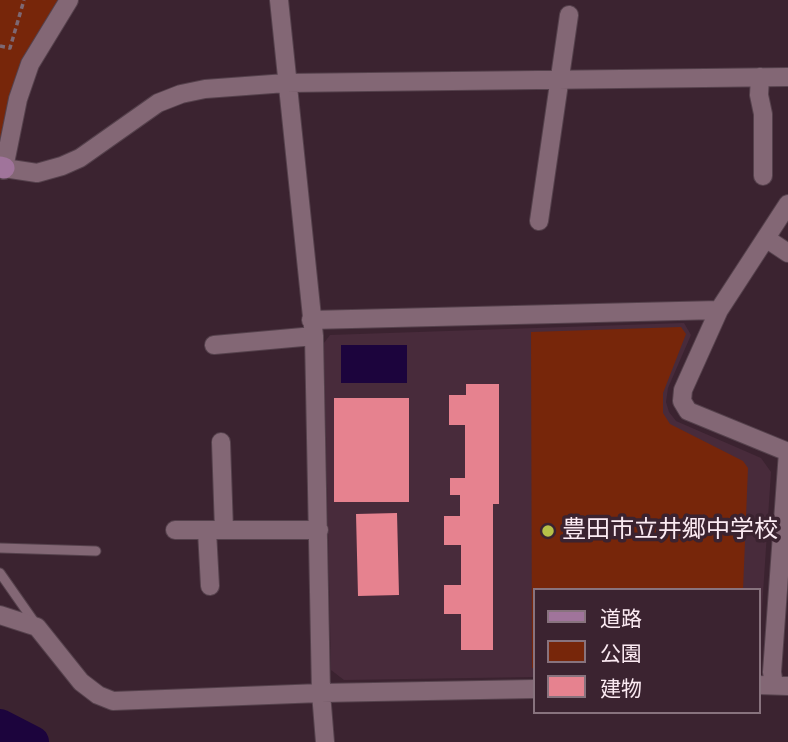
<!DOCTYPE html>
<meta charset="utf-8">
<style>
body{margin:0}
#map{position:relative;width:788px;height:742px;overflow:hidden;background:#3b2330;font-family:"Varela Round","Noto Sans JP",sans-serif}
canvas{display:block}
.legend{position:absolute;left:533px;top:588px;width:228px;height:126px;box-sizing:border-box;background:#3b2330;border:2px solid #88737e;margin:0;padding:9px 12px;list-style:none;font-size:21px;color:#fbeaf2}
.legend li{display:flex;align-items:center;gap:14px;height:35px}
.legend b{width:35px;border:2px solid #88737e}
</style>
<div id="map">
<canvas width="788" height="742"></canvas>
<ul class="legend">
<li><b style="height:9px;background:#a0749b"></b>道路</li>
<li><b style="height:19px;background:#77260a"></b>公園</li>
<li><b style="height:19px;background:#e6828f"></b>建物</li>
</ul>
</div>
<script>
const g = document.querySelector('canvas').getContext('2d');
g.lineJoin = 'round';
function fill(path, color) { g.fillStyle = color; g.fill(path, 'evenodd'); }
const toPath = rows => new Path2D(rows.map(r => 'M' + r).join(''));
function trace(path, color, width, dash) { g.strokeStyle = color; g.lineWidth = width; g.lineCap = dash ? 'butt' : 'round'; g.setLineDash(dash || []); g.stroke(path); }
function write(font, color, halo, rows, align = 'center') {
  g.font = font + ' "Varela Round","Noto Sans JP",sans-serif'; g.lineWidth = 7; g.setLineDash([]); g.textBaseline = 'middle'; g.strokeStyle = halo; g.fillStyle = color; for (const [text, x, y, turn = 0] of rows) {
    g.save(); g.translate(x, y); g.rotate((+turn || 0) * Math.PI / 180); g.textAlign = isNaN(turn) ? turn : align; if (halo) g.strokeText(text, 0, 0); g.fillText(text, 0, 0); g.restore();
  }
}
fill(toPath([
 [684,323,691,335,668,388,666,402,669,412,676,421,761,458,771,472,758,669,758,590,534,590,534,677,344,680,331,670,324,343,330,335]
]), '#482b3b');
fill(toPath([
 [0,0,71,0,0,145],
 [681,327,686,334,663,393,663,413,670,424,743,461,748,468,743,590,534,590,534,668,532,668,531,332]
]), '#77260a');
fill(toPath([
 [341,345,407,345,407,383,341,383]
]), '#1c043d');
trace(toPath([
 [0,725,33,742]
]), '#1c043d', 32);
fill(toPath([
 [466,384,499,384,499,504,493,504,493,650,461,650,461,614,444,614,444,585,461,585,461,545,444,545,444,516,460,516,460,495,450,495,450,478,465,478,465,425,449,425,449,395,466,395],
 [334,398,409,398,409,502,334,502],
 [397,513,399,595,358,596,356,514]
]), '#e6828f');
const lane = toPath([
 [0,548,96,551],
 [0,573,35,623]
]);
const street = toPath([
 [69,0,30,64,18,99,4,168,37,173,62,166,80,158,158,103,181,94,205,89,286,83,788,77],
 [279,0,314,336,321,693,325,742],
 [760,77,759,95,763,114,763,176],
 [788,204,719,310,683,390,682,401,688,411,788,452],
 [539,221,569,15],
 [767,239,788,253],
 [311,320,719,310],
 [214,345,314,336],
 [221,442,224,530],
 [175,530,319,530],
 [207,531,210,586],
 [0,615,37,627,81,682,98,695,113,701,321,693,534,689],
 [758,685,788,686],
 [774,685,772,672,788,452]
]);
const secondary = toPath([
 [0,167,4,168]
]);
trace(lane, '#55414c', 11);
trace(street, '#55414c', 20);
trace(secondary, '#55414c', 24);
trace(toPath([
 [0,46,10,48,24,0]
]), '#7d6873', 3.5, [5, 3.5]);
trace(lane, '#836775', 9);
trace(street, '#836775', 18);
trace(secondary, '#a0749b', 21);
for (const [x, y, r, color] of [
 [548,531,7,"#b6c148"]
]) { const dot = new Path2D(); dot.arc(x, y, r, 0, 2 * Math.PI); g.fillStyle = color; g.fill(dot); trace(dot, '#3b2330', 2.5); }
write('24px', '#fbeaf2', '#3b2330', [
 ["豊田市立井郷中学校",562,531]
], 'left');
</script>
